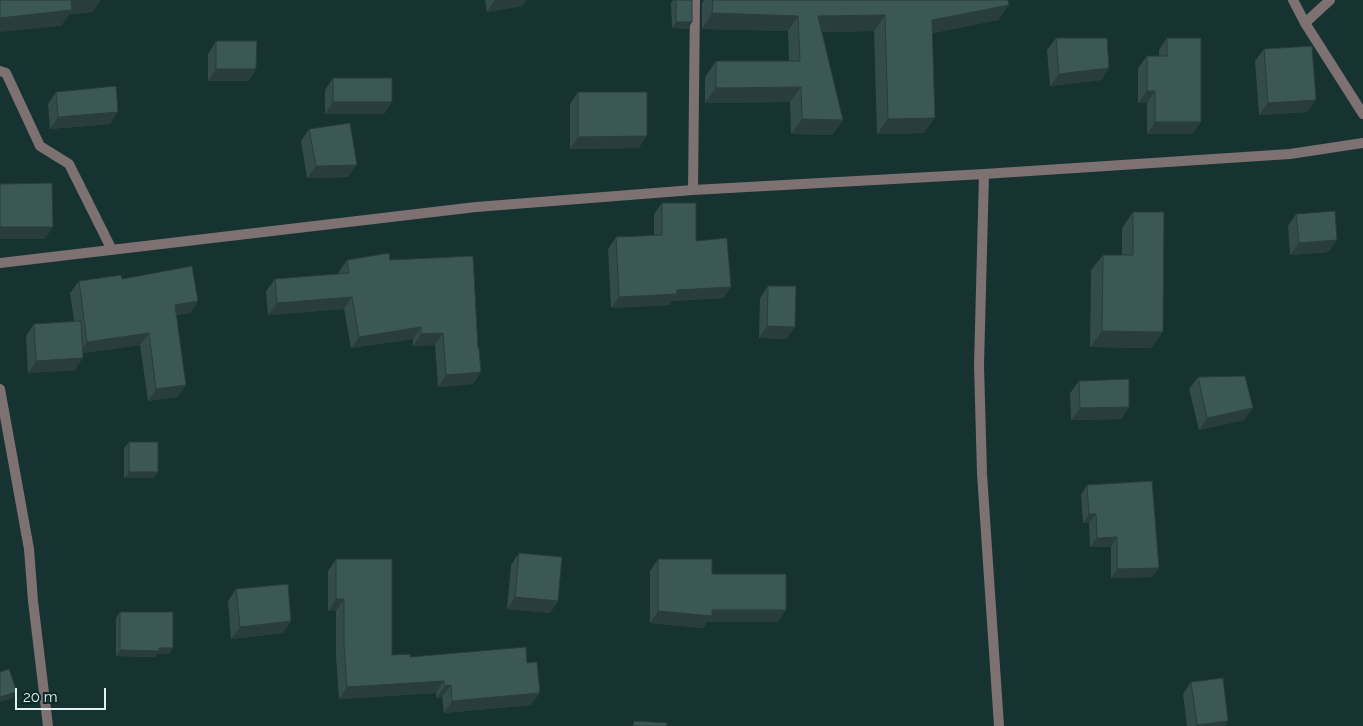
<!DOCTYPE html>
<style>
body{margin:0}
#map{position:relative;width:1363px;height:726px;overflow:hidden;background:#163231;font-family:Raleway,sans-serif}
canvas{display:block}
.scale{position:absolute;left:15px;top:688px;width:91px;height:22px;box-sizing:border-box;border:2px solid #e2f2f1;border-top:0;padding-left:6px;font-size:15px;line-height:18px;white-space:nowrap;color:#e2f2f1;-webkit-text-stroke:4px #0c2827;paint-order:stroke}
</style>
<div id="map">
<canvas width="1363" height="726"></canvas>
<div class="scale">20 m</div>
</div>
<script>
const g = document.querySelector('canvas').getContext('2d');
g.lineJoin = 'round';
const toPath = rows => new Path2D(rows.map(r => 'M' + r).join(''));
function trace(path, color, width, dash) { g.strokeStyle = color; g.lineWidth = width; g.lineCap = dash ? 'butt' : 'round'; g.setLineDash(dash || []); g.stroke(path); }
function fill(path, color) { g.fillStyle = color; g.fill(path, 'evenodd'); }
trace(toPath([
 [1293,0,1305,23,1363,114],
 [1305,23,1330,0],
 [0,71,6,73,40,146,69,164,112,250],
 [984,174,979,365,982,474,999,726],
 [693,190,695,0],
 [0,263,476,207,693,190,984,174,1290,154,1363,143],
 [0,389,29,549,33,601,48,726]
]), '#7d7171', 10);
fill(toPath([
 [485,0,527,0,522,6,487,12],
 [673,0,692,0,688,29,672,28,671,3],
 [704,0,1008,0,998,20,933,33,924,133,877,134,874,31,822,32,843,120,832,135,791,134,790,102,705,103,705,77,716,61,789,61,788,31,702,29,702,3],
 [1056,38,1109,68,1101,80,1050,86,1047,50],
 [1167,38,1201,122,1192,134,1147,134,1147,103,1138,103,1138,68,1147,56,1159,56,1159,50],
 [216,41,256,69,248,81,208,81,208,54],
 [1264,49,1307,112,1259,115,1255,61],
 [333,78,392,102,384,114,325,114,325,90],
 [56,92,110,124,50,129,48,104],
 [578,92,639,148,570,149,570,104],
 [309,129,348,177,307,178,301,141],
 [662,203,696,241,731,287,723,298,672,301,669,305,611,308,608,249,616,237,654,236,654,214],
 [1133,212,1151,348,1090,347,1091,270,1103,255,1122,255,1122,228],
 [1296,214,1337,240,1328,252,1290,255,1288,226],
 [473,256,473,384,438,387,435,345,413,346,413,339,351,348,344,309,268,315,266,291,275,279,339,274,339,272,347,260,390,260],
 [122,279,198,301,190,313,176,315,178,397,148,401,140,345,83,353,75,370,28,373,26,336,34,324,74,321,70,293,79,281],
 [768,286,795,327,786,339,759,338,760,298],
 [1198,377,1253,408,1244,420,1199,430,1189,389],
 [1079,381,1129,407,1121,419,1071,420,1070,393],
 [129,442,158,472,154,478,124,478,124,448],
 [1087,485,1152,577,1111,578,1111,547,1090,547,1089,523,1083,523,1081,495],
 [519,553,558,601,550,613,507,609,511,565],
 [336,559,392,655,410,657,531,705,444,713,442,697,436,698,436,693,339,699,336,656,336,611,328,611,328,571],
 [658,559,712,574,786,610,778,622,707,622,703,628,650,623,650,571],
 [236,589,291,621,283,633,231,639,228,601],
 [120,612,169,654,157,654,155,657,116,656,116,618],
 [1191,682,1225,726,1187,726,1183,694]
]), '#334b4a');
fill(toPath([
 [77,0,101,0,93,12,69,15,61,26,0,32,0,18],
 [495,0,527,0,522,6,487,12],
 [1009,5,998,20,922,35,932,20],
 [712,13,798,16,788,31,702,29],
 [885,15,874,31,807,32,818,16],
 [676,22,692,22,688,29,672,28],
 [1109,68,1101,80,1050,86,1059,74],
 [216,69,256,69,248,81,208,81],
 [801,87,790,102,705,103,716,88],
 [1147,91,1155,91,1147,103,1138,103],
 [1316,100,1307,112,1259,115,1268,103],
 [333,102,392,102,384,114,325,114],
 [118,112,110,124,50,129,58,117],
 [935,118,924,133,877,134,888,119],
 [802,119,843,120,832,135,791,134],
 [1155,122,1201,122,1192,134,1147,134],
 [647,136,639,148,570,149,578,137],
 [357,165,348,177,307,178,316,166],
 [0,227,53,227,45,239,0,239],
 [1337,240,1328,252,1290,255,1299,243],
 [731,287,723,298,672,301,669,305,611,308,619,297,677,290],
 [352,297,344,309,268,315,277,303],
 [198,301,190,313,167,317,175,305],
 [767,326,795,327,786,339,759,338],
 [421,327,413,339,351,348,359,337],
 [1102,331,1163,332,1151,348,1090,347],
 [149,333,140,345,79,354,87,342],
 [443,333,435,345,413,346,421,334],
 [83,358,75,370,28,373,36,361],
 [481,372,473,384,438,387,446,375],
 [186,385,178,397,148,401,156,389],
 [1129,407,1121,419,1071,420,1080,408],
 [1253,408,1244,420,1199,430,1207,418],
 [129,472,158,472,154,478,124,478],
 [1089,514,1096,514,1089,523,1083,523],
 [1117,537,1111,547,1090,547,1097,538],
 [1159,568,1152,577,1111,578,1117,569],
 [515,597,558,601,550,613,507,609],
 [336,599,344,599,336,611,328,611],
 [786,610,778,622,707,622,703,628,650,623,658,611],
 [291,621,283,633,231,639,240,627],
 [159,648,173,648,169,654,157,654,155,657,116,656,120,650],
 [444,681,436,693,339,699,347,687],
 [451,685,442,697,436,698,445,686],
 [17,692,13,698,0,702,0,697],
 [540,693,531,705,444,713,452,701],
 [1228,721,1225,726,1196,726,1197,725]
]), '#293d3c');
const building = toPath([
 [0,0,77,0,71,1,72,10,0,18,0,0],
 [676,0,692,0,692,22,676,22,676,0],
 [713,0,1008,0,1009,5,932,20,935,118,888,119,885,15,818,16,843,120,802,119,801,87,716,88,716,61,800,61,798,16,712,13,713,0],
 [1056,38,1107,38,1109,68,1059,74,1056,38],
 [1167,38,1201,38,1201,122,1155,122,1155,91,1147,91,1147,56,1167,56,1167,38],
 [216,41,257,41,256,69,216,69,216,41],
 [1312,46,1316,100,1268,103,1264,49,1312,46],
 [333,78,392,78,392,102,333,102,333,78],
 [116,86,118,112,58,117,56,92,116,86],
 [578,92,647,92,647,136,578,137,578,92],
 [350,123,357,165,316,166,309,129,350,123],
 [52,183,53,227,0,227,0,184,52,183],
 [662,203,696,203,696,241,727,238,731,287,677,290,677,294,619,297,616,237,662,235,662,203],
 [1335,211,1337,240,1299,243,1296,214,1335,211],
 [1133,212,1164,212,1163,332,1102,331,1103,255,1133,255,1133,212],
 [389,253,390,260,473,256,478,348,479,348,481,372,446,375,443,333,421,334,421,327,359,337,352,297,277,303,275,279,349,273,347,260,389,253],
 [192,266,198,301,175,305,186,385,156,389,149,333,87,342,79,281,121,275,122,279,192,266],
 [768,286,796,286,795,327,767,326,768,286],
 [81,321,83,358,36,361,34,324,81,321],
 [1245,376,1253,408,1207,418,1198,377,1245,376],
 [1129,379,1129,407,1080,408,1079,381,1129,379],
 [129,442,158,442,158,472,129,472,129,442],
 [1152,481,1159,568,1117,569,1117,537,1097,538,1096,514,1089,514,1087,485,1152,481],
 [519,553,562,557,558,601,515,597,519,553],
 [336,559,392,559,392,655,410,654,410,657,526,647,527,663,537,662,540,693,452,701,451,685,445,686,444,681,347,687,344,644,344,599,336,599,336,559],
 [658,559,712,559,712,574,786,574,786,610,712,610,712,616,658,611,658,559],
 [288,584,291,621,240,627,236,589,288,584],
 [120,612,173,612,173,648,159,648,160,651,120,650,120,612],
 [9,669,17,692,0,697,0,672,9,669],
 [1223,678,1228,721,1197,725,1191,682,1223,678],
 [634,721,667,723,667,726,633,726,634,721]
]);
fill(building, '#3b5756');
trace(building, '#293d3c', 1);
</script>
